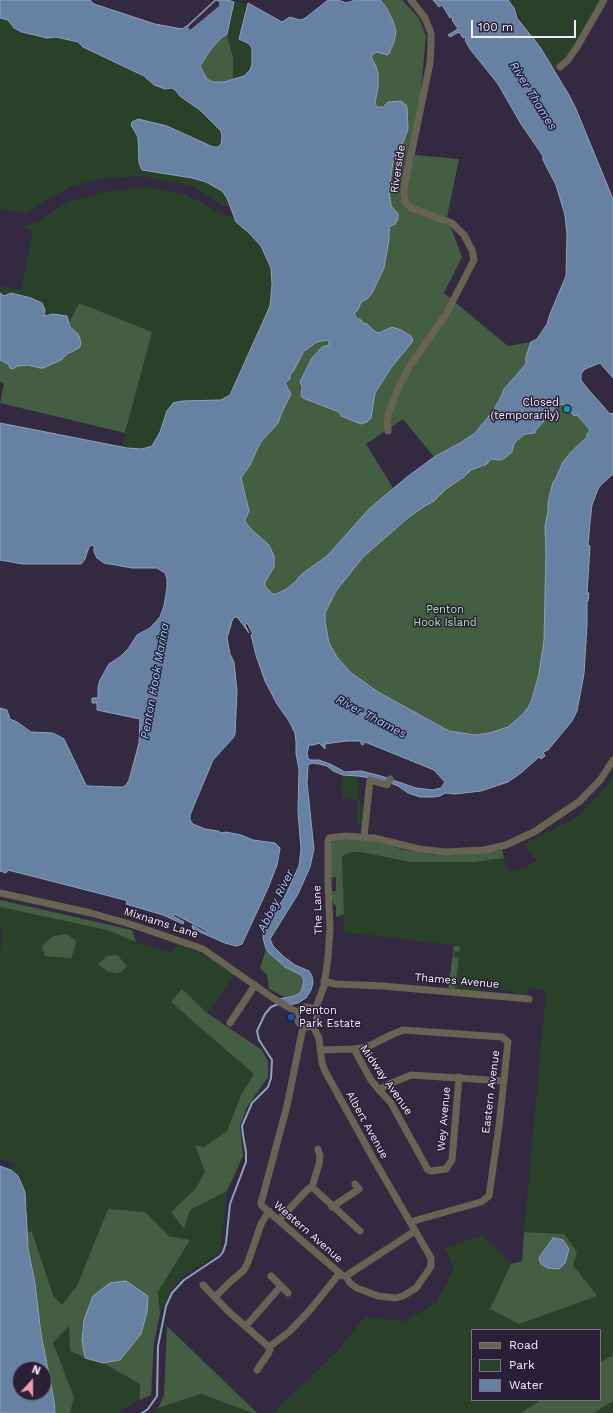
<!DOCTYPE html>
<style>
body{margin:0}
#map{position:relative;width:613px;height:1413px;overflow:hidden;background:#332940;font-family:"Work Sans",sans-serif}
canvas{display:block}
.legend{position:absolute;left:471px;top:1329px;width:130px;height:72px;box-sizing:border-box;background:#291f36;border:1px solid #7a7186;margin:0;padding:5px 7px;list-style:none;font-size:12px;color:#f3edfd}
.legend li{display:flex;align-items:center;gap:8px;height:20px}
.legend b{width:20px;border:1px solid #7a7186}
.north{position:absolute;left:12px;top:1361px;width:40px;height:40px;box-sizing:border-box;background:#291f36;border:1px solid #7a7186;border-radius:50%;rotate:21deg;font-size:11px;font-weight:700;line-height:16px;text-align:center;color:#f3edfd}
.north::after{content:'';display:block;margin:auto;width:14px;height:18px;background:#f29aae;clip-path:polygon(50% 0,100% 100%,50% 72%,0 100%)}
.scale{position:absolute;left:471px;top:20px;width:105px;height:18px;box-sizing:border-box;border:2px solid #f3edfd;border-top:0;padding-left:5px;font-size:12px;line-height:14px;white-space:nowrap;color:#f3edfd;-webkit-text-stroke:3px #291f36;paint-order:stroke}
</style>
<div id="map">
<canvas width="613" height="1413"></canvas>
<ul class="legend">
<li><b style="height:5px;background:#686353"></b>Road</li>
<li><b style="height:11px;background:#294128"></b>Park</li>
<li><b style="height:11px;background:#6681a1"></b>Water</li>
</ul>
<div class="north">N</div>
<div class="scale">100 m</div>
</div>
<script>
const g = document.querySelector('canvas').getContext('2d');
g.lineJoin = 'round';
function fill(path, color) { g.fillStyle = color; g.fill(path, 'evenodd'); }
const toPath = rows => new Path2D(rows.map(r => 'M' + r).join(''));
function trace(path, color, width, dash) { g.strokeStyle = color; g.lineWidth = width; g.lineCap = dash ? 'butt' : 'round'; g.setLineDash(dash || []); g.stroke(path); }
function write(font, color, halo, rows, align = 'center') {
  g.font = font + ' "Work Sans",sans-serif'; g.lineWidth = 3; g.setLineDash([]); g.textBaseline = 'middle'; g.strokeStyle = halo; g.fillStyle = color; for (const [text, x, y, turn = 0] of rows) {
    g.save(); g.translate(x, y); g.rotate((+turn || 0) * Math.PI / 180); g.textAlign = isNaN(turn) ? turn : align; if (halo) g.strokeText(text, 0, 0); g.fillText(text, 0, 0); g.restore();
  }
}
fill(toPath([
 [508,0,601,0,574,46,554,70],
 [234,2,246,4,239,39,249,45,253,51,252,64,248,73,244,76,233,79,233,58,227,34],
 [0,18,8,20,14,28,47,38,56,37,78,42,83,47,144,76,154,85,165,89,171,88,174,89,181,97,200,110,221,131,221,144,218,147,213,147,167,126,138,119,132,128,138,137,139,163,140,168,147,172,170,174,206,182,222,191,227,198,230,207,221,205,192,186,143,176,99,179,68,188,25,213,0,209],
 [145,187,185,195,199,201,223,215,234,218,236,222,249,233,261,246,271,268,272,285,270,306,230,395,221,400,182,401,167,411,160,432,152,446,143,449,122,447,151,332,79,303,69,323,67,316,49,314,44,316,42,303,31,298,4,296,0,293,0,286,21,290,33,230,22,227,39,221,68,202,101,193],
 [343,775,358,776,359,802,364,808,363,828,361,828,361,826,357,825,357,799,349,799,349,797,343,797,341,783],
 [613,776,613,1413,273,1413,339,1349,365,1317,405,1321,436,1303,454,1268,445,1248,483,1235,511,1264,490,1309,573,1265,564,1234,524,1232,546,990,528,988,528,997,516,995,515,991,483,988,479,993,455,990,459,958,454,957,454,951,460,946,344,932,342,856,352,852,360,852,410,862,475,862,504,858,509,872,526,867,537,860,523,844,577,817,609,784],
 [472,1330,600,1330,600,1400,472,1400],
 [0,907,107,930,136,942,172,953,176,944,201,954,214,961,235,975,207,1013,182,989,254,1074,241,1095,227,1131,204,1147,195,1145,205,1172,195,1189,171,1212,190,1210,227,1191,220,1252,182,1277,170,1292,160,1314,158,1292,190,1240,169,1236,145,1212,108,1209,77,1286,62,1306,53,1295,33,1231,26,1233,25,1199,22,1183,18,1176,11,1170,16,1163,0,1159,0,1021,2,1015,0,1014,0,955,2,929,0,926],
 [69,1326,70,1351,85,1358,103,1363,141,1384,140,1400,122,1409,120,1413,70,1413,74,1397,53,1344],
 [201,1394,253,1413,152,1413,158,1408]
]), '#294128');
fill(toPath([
 [380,0,402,0,419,18,426,36,415,155,459,159,447,217,462,257,444,293,508,346,531,342,526,357,526,364,504,389,501,397,493,411,475,433,460,443,434,457,403,419,366,444,393,488,370,508,327,556,302,574,294,583,285,590,276,594,272,594,265,586,265,582,274,567,274,556,269,545,251,529,246,523,247,500,241,478,250,465,260,443,278,423,282,412,291,394,285,383,290,375,293,372,304,351,317,342,327,340,330,341,329,345,322,347,312,358,300,382,303,398,339,412,341,416,351,419,357,423,371,418,375,393,391,368,403,354,379,333,374,331,367,324,363,323,354,313,358,310,361,302,367,299,384,268,389,239,388,227,394,209,391,206,389,191,393,161,400,150,407,108,404,103,386,103,380,108,378,107,375,103,378,88,376,66,371,57,373,54,377,52,387,55,389,54,394,42,396,31,386,7],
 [227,34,233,58,233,79,224,82,213,82,207,79,200,66,211,49,222,37],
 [79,303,152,332,125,433,0,403,4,384,0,381,0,360,8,364,10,368,13,369,17,366,28,365,40,368,61,360,79,348,78,334,70,327,69,323],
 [560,405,564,405,577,415,591,431,587,437,571,452,563,462,555,480,553,482,548,503,548,512,545,526,546,553,544,640,539,674,532,699,529,706,523,714,508,727,490,733,475,735,449,731,378,692,350,672,337,657,329,643,325,621,325,613,336,591,362,557,409,517,425,506,434,501,446,489,464,477,471,470,487,464,491,459,500,460,505,458,512,452,514,444,516,441,525,434,535,433,535,431],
 [346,839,375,841,404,850,435,855,477,853,502,850,504,858,475,862,410,862,360,852,352,852,342,856,344,914,336,917,336,906,333,903,331,891,336,891,336,877,330,878,329,847,333,841],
 [0,900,132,930,136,942,107,930,0,907],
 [67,934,76,941,74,951,71,958,45,956,42,946,53,936],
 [454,946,460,946,459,952,454,951,454,957,459,958,455,990,448,990],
 [266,949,275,959,285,967,301,975,304,980,302,989,300,993,294,996,284,997,269,989,267,975,260,968],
 [117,955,127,966,121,972,116,973,107,971,98,964,107,956],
 [182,989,207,1013,262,1050,268,1061,268,1077,247,1107,240,1126,243,1156,227,1191,190,1210,184,1229,171,1212,195,1189,205,1172,195,1145,204,1147,227,1131,241,1095,254,1074,171,1002],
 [108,1209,145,1212,169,1236,190,1240,158,1292,160,1314,154,1343,151,1395,140,1400,140,1384,103,1363,120,1360,141,1334,82,1341,85,1358,70,1351,69,1326,53,1343,74,1397,70,1413,55,1413,54,1399,41,1334,35,1284,26,1233,32,1231,53,1295,62,1305,77,1286],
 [524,1232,564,1234,577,1252,573,1265,597,1296,519,1324,490,1309,511,1264,522,1261],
 [167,1326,257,1413,253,1413,201,1394,158,1408,164,1396],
 [613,1355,613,1401,594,1413,521,1413,541,1400,600,1400,600,1363]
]), '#435e41');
const water = toPath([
 [0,0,90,0,94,4,155,24,182,29,188,25,215,0,228,0,234,2,227,34,222,37,211,49,200,66,207,79,213,82,224,82,244,76,250,70,252,64,252,48,249,44,239,39,248,3,282,22,290,17,300,20,304,19,328,0,338,0,346,3,356,0,380,0,386,7,393,21,396,31,394,42,389,54,387,55,377,52,373,54,371,57,376,66,378,74,378,88,375,103,377,107,383,107,388,102,401,101,406,105,407,108,408,129,400,150,393,161,389,191,391,206,398,214,398,219,395,224,389,227,389,239,384,268,372,293,367,299,361,302,358,310,354,313,357,318,361,320,363,323,367,324,374,331,379,333,392,327,401,330,411,336,413,341,391,368,375,393,371,418,367,422,361,424,341,416,339,412,303,398,301,396,302,387,300,382,312,358,322,347,329,345,329,341,327,340,317,342,304,351,293,372,290,375,290,379,285,383,291,394,282,412,278,423,260,443,250,465,241,478,249,511,245,520,246,523,251,529,269,545,274,556,274,567,265,582,265,586,272,594,276,594,285,590,294,583,302,574,327,556,370,508,407,477,434,457,460,443,475,433,493,411,501,397,504,389,526,364,526,357,531,342,537,339,547,324,550,314,566,276,567,235,565,215,556,185,543,160,543,156,521,124,498,84,470,49,465,40,466,39,465,37,463,38,459,32,450,37,448,35,458,29,452,20,453,19,452,17,450,18,442,5,439,7,433,0,508,0,514,8,517,18,540,47,569,95,576,109,613,199,613,378,600,363,585,369,581,374,581,380,587,388,610,414,613,413,613,474,601,485,598,489,592,505,590,522,588,545,590,546,587,593,589,593,588,601,587,601,587,625,584,674,577,711,572,721,548,750,543,752,545,756,541,759,539,757,521,773,508,782,481,791,455,794,445,793,440,796,433,797,420,797,408,793,398,786,386,781,358,776,343,775,333,771,327,766,319,764,312,763,308,765,307,783,314,849,310,867,298,894,270,939,273,946,283,956,295,965,309,971,312,976,313,983,311,990,306,998,298,1003,289,1005,279,999,294,996,300,993,302,989,304,980,301,975,285,967,269,953,266,949,263,938,263,933,266,926,284,898,299,866,301,849,298,812,299,769,296,754,296,742,295,733,289,721,277,704,265,681,256,655,251,635,253,634,247,623,245,625,249,633,238,618,236,617,233,618,227,638,230,654,234,662,237,691,235,734,233,738,213,760,190,815,190,820,193,824,205,829,218,831,222,833,226,832,241,835,253,840,275,843,280,848,277,865,268,888,242,944,236,946,225,943,193,929,192,925,206,933,207,931,174,914,173,916,184,922,183,924,163,915,126,904,127,902,125,900,8,870,6,873,0,871,0,708,7,710,10,719,17,722,31,732,53,733,64,739,86,785,88,786,117,787,123,787,126,785,129,780,139,743,140,719,97,710,97,703,92,703,92,698,98,698,98,687,100,680,109,664,121,656,128,649,137,635,150,628,160,617,164,606,167,588,167,579,165,573,157,568,132,568,104,563,97,558,94,552,94,546,92,545,89,547,85,559,81,564,23,564,0,560,0,423,127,448,142,449,152,446,160,432,167,411,173,403,182,401,221,400,230,395,270,306,272,285,271,268,261,246,249,233,236,222,227,198,222,191,206,182,192,178,142,170,139,163,138,137,131,125,132,122,138,119,167,126,213,147,218,147,221,144,222,137,221,131,200,110,181,97,174,89,171,88,165,89,154,85,144,76,83,47,78,42,56,37,47,38,22,32,14,28,8,20,0,18,0,0],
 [562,404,569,409,574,416,577,415,590,430,587,434,587,437,571,452,563,462,555,480,553,482,548,503,548,512,545,526,546,553,544,640,539,674,532,699,529,706,523,714,508,727,490,733,475,735,449,731,378,692,350,672,337,657,329,643,325,621,325,613,336,591,363,557,409,517,425,506,434,501,446,489,464,477,471,470,487,464,491,459,500,460,505,458,512,452,514,444,516,441,525,434,535,433,535,431,559,405,562,404],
 [346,741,361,741,361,744,363,745,365,742,434,770,445,782,441,788,433,790,416,788,381,776,361,771,345,772,330,764,319,760,310,760,308,758,307,753,309,745,314,745,319,743,325,749,325,744,346,741],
 [0,293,4,296,11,293,31,298,42,303,45,310,44,316,53,314,67,316,70,327,78,334,80,339,81,344,79,348,68,354,61,360,43,368,40,368,28,365,17,366,13,369,10,368,8,364,0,360,0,293],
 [0,1166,11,1170,18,1176,25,1192,28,1248,35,1284,41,1334,54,1400,55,1413,0,1413,0,1166],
 [20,1369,44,1369,44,1393,20,1393,20,1369],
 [553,1238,563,1240,569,1249,565,1263,559,1269,548,1268,541,1264,539,1258,553,1238],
 [126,1281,148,1296,147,1312,141,1334,120,1360,103,1363,85,1358,82,1341,84,1320,93,1296,110,1283,126,1281]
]);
fill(water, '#6681a1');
trace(water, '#90a1bd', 1);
fill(toPath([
 [216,1,219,2,219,6,190,30,188,27]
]), '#332940');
trace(toPath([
 [142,1413,148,1409,157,1396,158,1346,166,1306,172,1293,184,1280,220,1256,223,1252,226,1243,230,1204,246,1162,246,1152,243,1135,242,1126,252,1103,268,1087,271,1078,272,1060,259,1040,257,1031,265,1014,271,1007,278,1004]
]), '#90a1bd', 2);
trace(toPath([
 [560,67,568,60,577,47,604,0],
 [388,431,387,422,389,412,400,384,410,366,446,314,474,260,472,250,464,235,452,223,411,208,405,202,404,192,405,184,430,63,431,46,431,33,425,18,411,0],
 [364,837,370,780,387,785,390,779],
 [0,893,91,913,133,925,203,949,273,998,298,1013],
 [324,981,335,984,383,986,529,999],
 '297 1017a10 10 0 1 1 20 0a10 10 0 1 1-20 0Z',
 [315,1010,324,986,328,958,330,928,328,883,328,841,329,838,346,836,374,838,419,849,445,852,484,850,506,845,534,832,580,801,601,779,613,760],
 [230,1023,255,985],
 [313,1026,319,1038,322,1063,325,1071,373,1158,431,1258,431,1266,428,1271,416,1288,403,1296,396,1298,378,1296,357,1288,350,1283,346,1276],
 [303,1027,287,1106,261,1203,262,1206,343,1276,346,1276,352,1272,415,1231],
 [354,1049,367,1047,393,1034,403,1030,502,1037,508,1042,499,1126,489,1196,481,1202,410,1222],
 [320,1050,354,1049,371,1080,379,1090,391,1103,428,1170,431,1171,446,1169,452,1160,459,1077],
 [379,1090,387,1085,411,1075,504,1081],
 [312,1187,319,1164,320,1156,318,1149],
 [332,1207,359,1189,355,1184],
 [279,1220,308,1189,312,1187,360,1231],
 [271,1276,288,1293],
 [203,1285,229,1312,269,1347,270,1350,268,1354,257,1370],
 [215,1297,229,1283,244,1270,248,1262,261,1224,269,1211],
 [246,1326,281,1286],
 [269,1347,290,1331,310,1310,339,1274]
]), '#686353', 7);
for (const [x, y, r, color] of [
 [567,409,4,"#0f9aa8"],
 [291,1017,4,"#1a4fb4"]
]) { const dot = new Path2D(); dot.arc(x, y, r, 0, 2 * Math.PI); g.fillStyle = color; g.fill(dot); trace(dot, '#291f36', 1.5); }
write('11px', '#f3edfd', '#291f36', [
 ["Riverside",398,169,-81],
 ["The Lane",318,910,-92],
 ["Mixnams Lane",161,923,18],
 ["Thames Avenue",457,981,5],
 ["Midway Avenue",386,1080,55],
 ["Eastern Avenue",491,1092,-83],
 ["Wey Avenue",444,1119,-85],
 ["Albert Avenue",367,1125,61],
 ["Western Avenue",308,1232,41]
]);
write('11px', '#f3edfd', '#291f36', [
 ["Closed",559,403],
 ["(temporarily)",559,416],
 ["Penton",299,1011,"left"],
 ["Park Estate",299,1024,"left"]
], 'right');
write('11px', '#b1e2ae', '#291f36', [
 ["Penton",445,610],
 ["Hook Island",445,623]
]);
write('italic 12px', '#9bc8fc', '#291f36', [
 ["River Thames",533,96,58],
 ["Penton Hook Marina",155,681,-80],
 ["River Thames",371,717,28],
 ["Abbey River",276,901,-64]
]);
</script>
